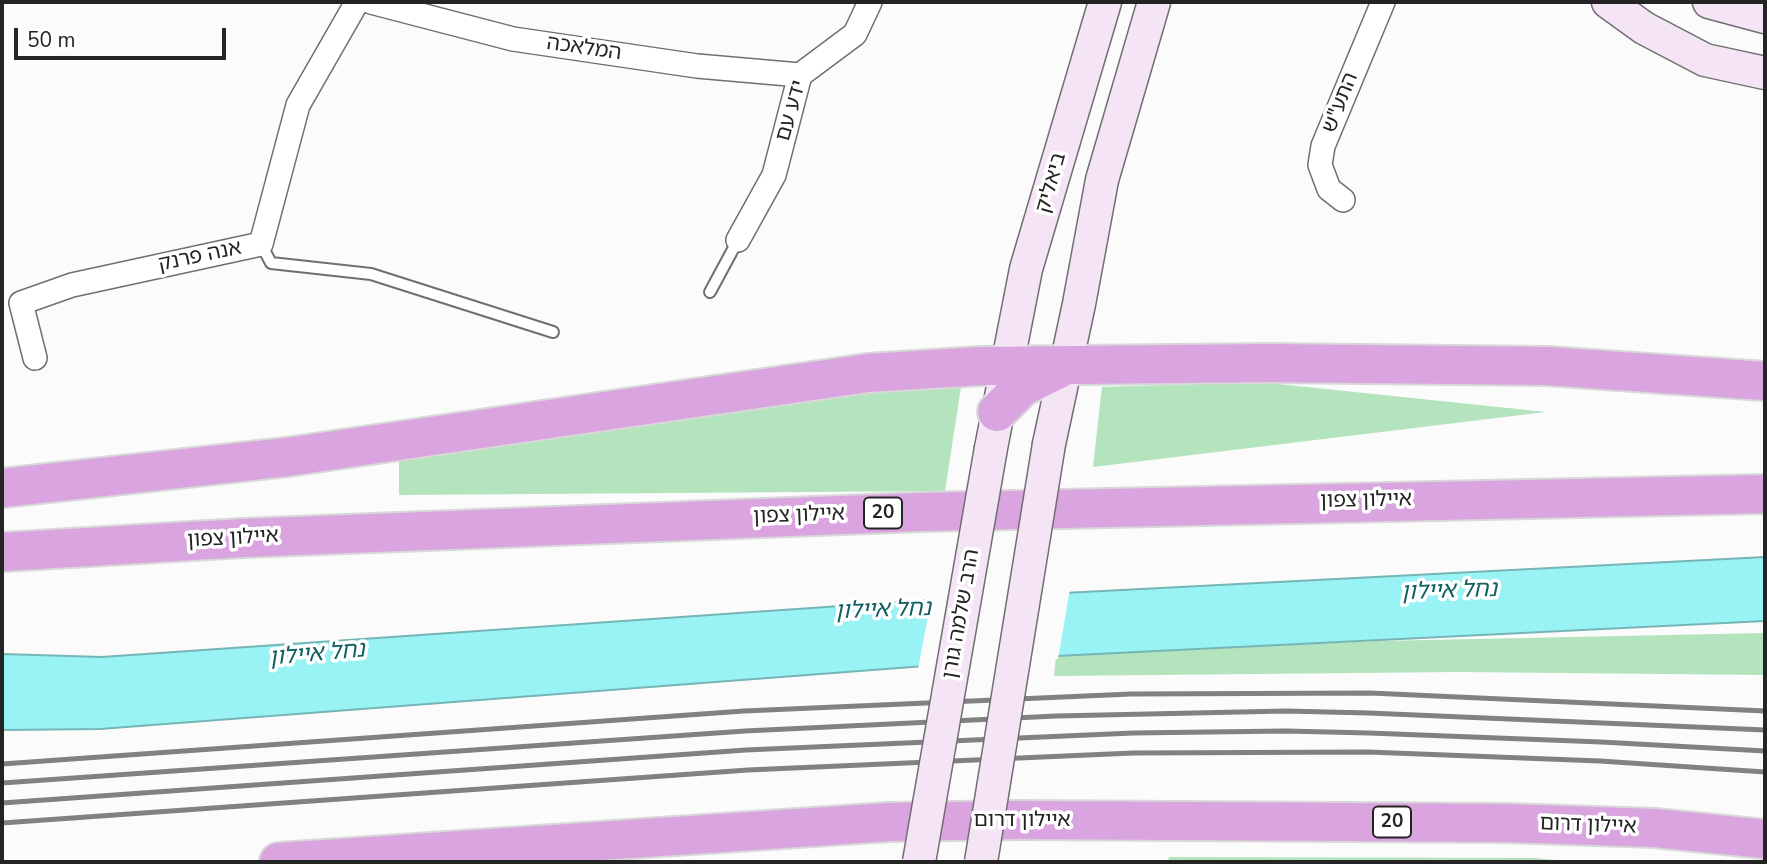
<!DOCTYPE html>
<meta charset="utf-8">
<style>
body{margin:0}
#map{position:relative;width:1767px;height:864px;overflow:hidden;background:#fbfbfc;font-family:"Nunito Sans",sans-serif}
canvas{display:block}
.frame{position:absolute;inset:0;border:4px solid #242424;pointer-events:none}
.scale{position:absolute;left:14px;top:28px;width:212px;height:32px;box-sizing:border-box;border:4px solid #242424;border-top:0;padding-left:9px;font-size:21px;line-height:24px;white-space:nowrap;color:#242424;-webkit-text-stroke:5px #fff;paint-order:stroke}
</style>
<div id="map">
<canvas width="1767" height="864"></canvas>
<div class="frame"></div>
<div class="scale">50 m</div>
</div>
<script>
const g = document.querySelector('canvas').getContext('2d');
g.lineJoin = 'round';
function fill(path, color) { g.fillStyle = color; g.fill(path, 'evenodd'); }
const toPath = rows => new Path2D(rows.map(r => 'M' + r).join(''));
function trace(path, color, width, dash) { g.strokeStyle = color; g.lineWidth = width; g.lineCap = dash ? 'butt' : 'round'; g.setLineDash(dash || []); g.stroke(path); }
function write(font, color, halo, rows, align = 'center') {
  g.font = font + ' "Nunito Sans","Noto Sans Hebrew",sans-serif'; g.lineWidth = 7; g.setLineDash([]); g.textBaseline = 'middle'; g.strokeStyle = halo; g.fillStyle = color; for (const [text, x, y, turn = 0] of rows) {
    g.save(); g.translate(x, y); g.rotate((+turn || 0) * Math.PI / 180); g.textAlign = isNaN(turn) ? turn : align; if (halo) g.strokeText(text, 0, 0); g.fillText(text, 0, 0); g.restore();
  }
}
fill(toPath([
 [1259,382,1546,412,1093,467,1102,387],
 [961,387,945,491,399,495,399,457,865,390],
 [1765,633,1765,675,1458,672,1054,676,1056,656,1378,641],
 [1169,857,1534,858,1576,862,1168,862]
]), '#b3e4bd');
const water = toPath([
 [1765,557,1765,621,1056,656,100,729,2,730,2,654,102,657,927,600,1765,557]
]);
fill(water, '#99f3f4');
trace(water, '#76b5b6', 2);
fill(toPath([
 [1070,589,1058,659,918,669,932,596]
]), '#fbfbfc');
const lane = toPath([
 [261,244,271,263,371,274,553,332],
 [710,292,738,240]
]);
const street = toPath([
 [371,2,513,39,697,66,800,75],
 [1343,200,1329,189,1320,165,1323,146,1383,2],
 [738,240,774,175,800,75,855,34,870,2],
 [35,358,21,303,72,285,261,244,298,105,357,2]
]);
const secondary = toPath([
 [1608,2,1644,28,1705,60,1765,73],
 [1709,2,1765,17],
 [1049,444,1079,304,1102,180,1154,2],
 [991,448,1026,269,1105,2]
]);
const highway = toPath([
 [997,412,1022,387,1059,369],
 [2,488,287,457,868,373,932,369,982,366,1270,363,1547,366,1765,381],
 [2,552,243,538,920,512,1765,494],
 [279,862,889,822,1019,820,1506,823,1655,828,1765,839]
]);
trace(lane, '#6f6f70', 14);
trace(street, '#6f6f70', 26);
trace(secondary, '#6f6f70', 35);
trace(highway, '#d8d8d8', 42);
trace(lane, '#fff', 10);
trace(street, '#fff', 23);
trace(secondary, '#f4e4f5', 32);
trace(highway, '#d9a4df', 38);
trace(toPath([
 [2,764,744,711,1131,694,1370,693,1765,711],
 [2,783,745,731,1056,716,1286,711,1369,713,1765,730],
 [2,803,746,750,1133,733,1286,731,1369,733,1601,742,1765,751],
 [2,823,748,770,1133,753,1368,752,1600,761,1765,772]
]), '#818182', 5);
const secondaryBridge = toPath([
 [919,862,991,448],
 [981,862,1049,444]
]);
trace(secondaryBridge, '#6f6f70', 35, []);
trace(secondaryBridge, '#f4e4f5', 32);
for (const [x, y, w] of [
 [883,513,38],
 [1392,822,38]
]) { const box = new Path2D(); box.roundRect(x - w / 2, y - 15.5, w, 31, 5); g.fillStyle = '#fff'; g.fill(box); trace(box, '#242424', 2); }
write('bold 19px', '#242424', null, [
 ["20",883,513],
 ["20",1392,822]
]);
write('21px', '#242424', '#fff', [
 ["המלאכה",584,49,8],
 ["התע\"ש",1341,103,-68],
 ["ידע עם",792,111,-74],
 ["ביאליק",1052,183,-74],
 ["אנה פרנק",200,257,-12],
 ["איילון צפון",1366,501,-1],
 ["איילון צפון",799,516,-2],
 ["איילון צפון",233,539,-3],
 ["הרב שלמה גורן",962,614,-80],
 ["איילון דרום",1022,821],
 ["איילון דרום",1588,826,2]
]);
write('italic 23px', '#125f60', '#fff', [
 ["נחל איילון",1449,592,-2],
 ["נחל איילון",883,611,-2],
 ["נחל איילון",317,655,-5]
]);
</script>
